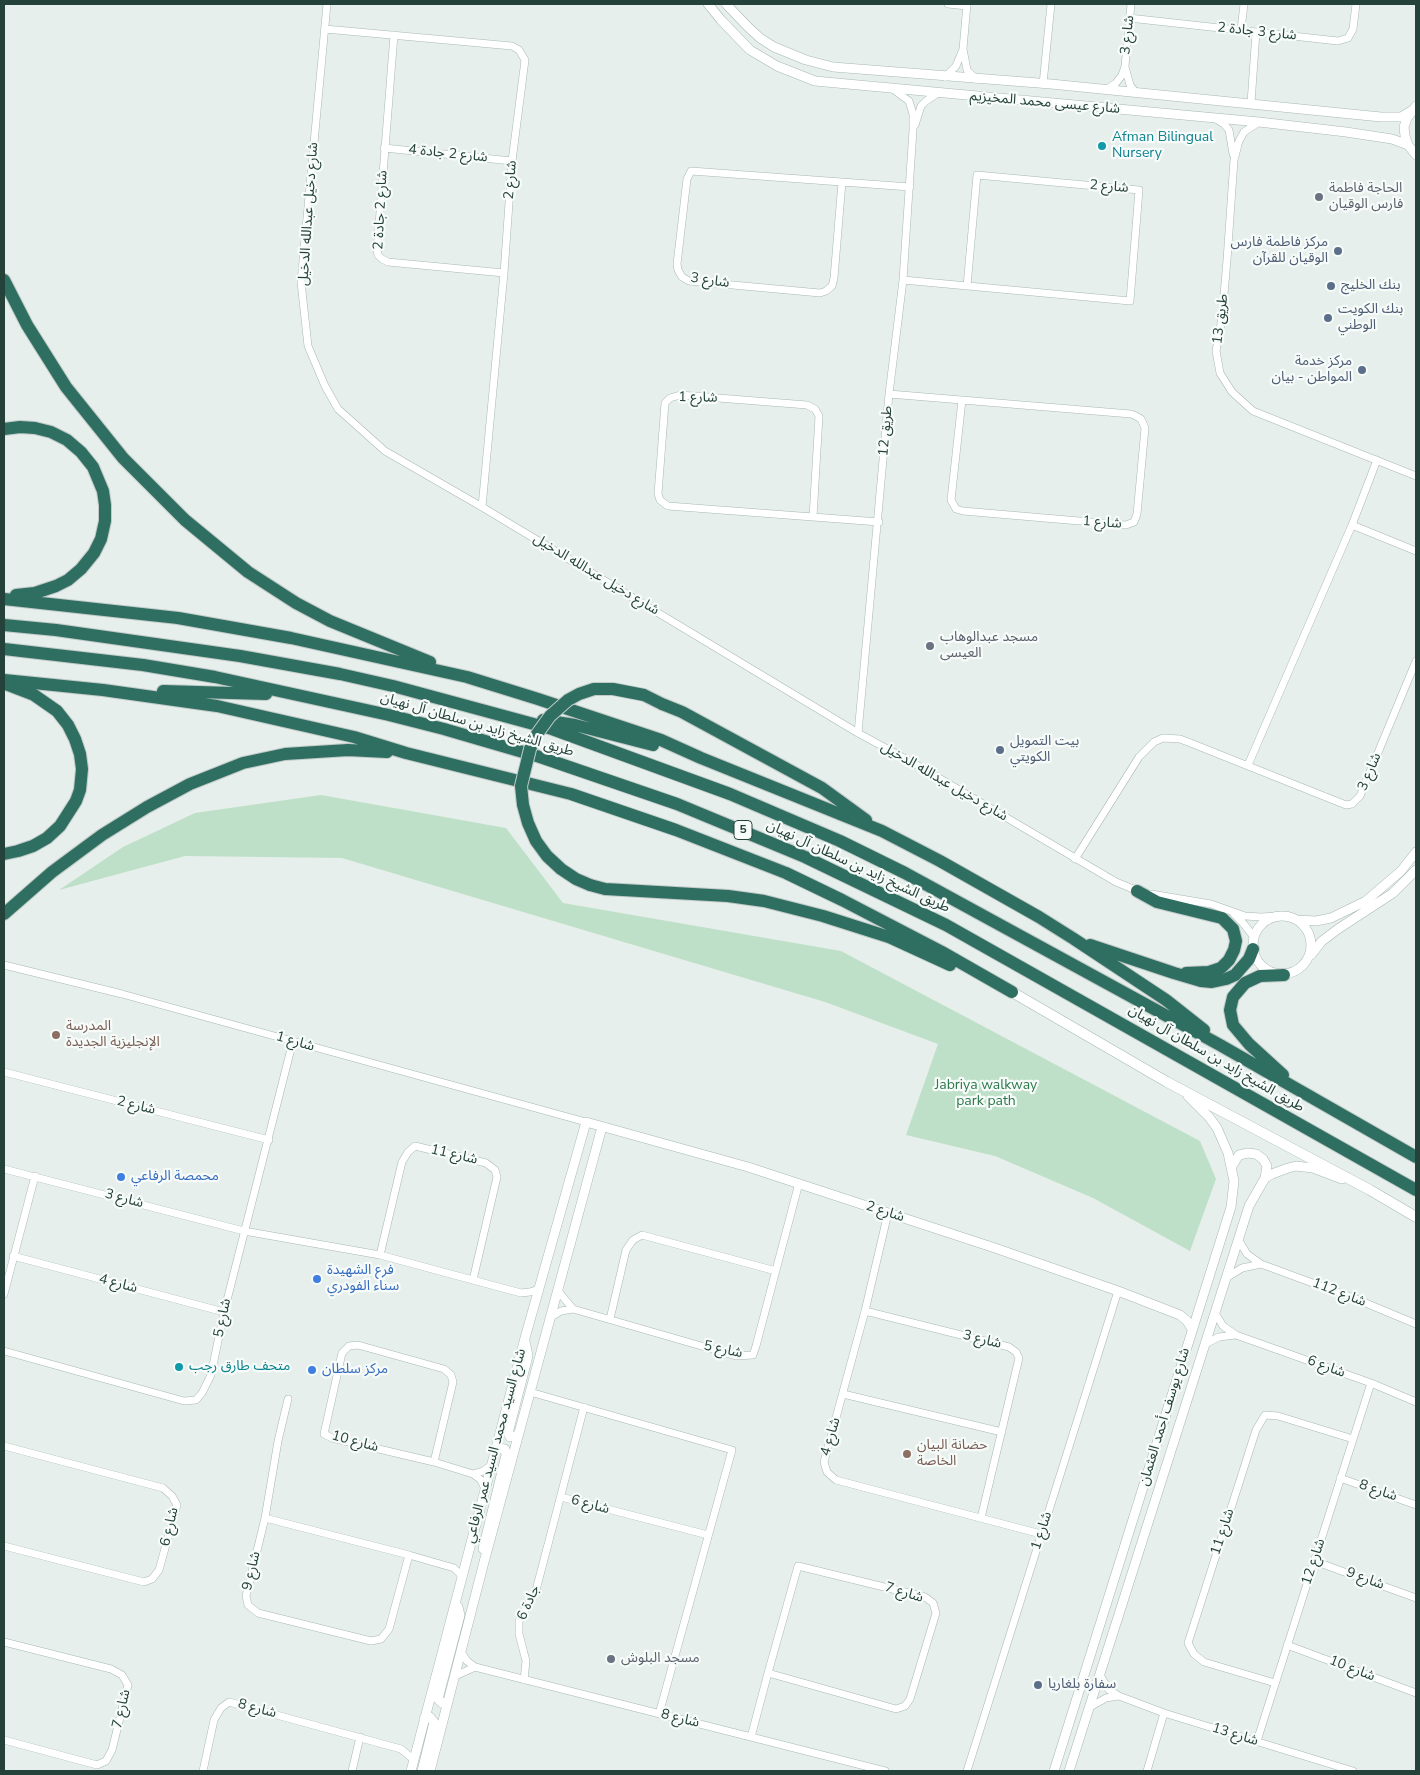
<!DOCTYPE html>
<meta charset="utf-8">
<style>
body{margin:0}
#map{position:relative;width:1420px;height:1775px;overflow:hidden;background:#e6efeb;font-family:"Nunito Sans",sans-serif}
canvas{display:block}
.frame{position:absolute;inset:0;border:5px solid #24423a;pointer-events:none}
</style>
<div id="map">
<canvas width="1420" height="1775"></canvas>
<div class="frame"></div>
</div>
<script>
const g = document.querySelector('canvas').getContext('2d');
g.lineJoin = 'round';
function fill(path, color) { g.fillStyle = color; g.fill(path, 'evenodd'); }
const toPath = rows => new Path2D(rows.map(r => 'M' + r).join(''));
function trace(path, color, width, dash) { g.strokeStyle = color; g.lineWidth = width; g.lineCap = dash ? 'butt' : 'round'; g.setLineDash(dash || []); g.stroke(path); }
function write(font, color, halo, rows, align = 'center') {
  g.font = font + ' "Nunito Sans","Noto Sans Arabic",sans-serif'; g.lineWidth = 4.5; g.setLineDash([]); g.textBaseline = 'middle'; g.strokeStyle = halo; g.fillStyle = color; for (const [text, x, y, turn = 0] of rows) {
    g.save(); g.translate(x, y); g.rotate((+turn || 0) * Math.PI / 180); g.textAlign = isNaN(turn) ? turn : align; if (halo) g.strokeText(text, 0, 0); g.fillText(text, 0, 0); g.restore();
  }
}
fill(toPath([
 [321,795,506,828,563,903,841,951,1200,1141,1216,1179,1190,1251,1093,1198,995,1156,906,1135,938,1044,825,1002,342,858,185,856,59,890,123,847,195,813]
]), '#bfe0c8');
const minor = toPath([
 [327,4,301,282,308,346,325,386,338,409,385,451,482,507,858,733,915,764,1116,882,1138,891],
 [948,4,967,6],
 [967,4,963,49,967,70,976,79],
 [1129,18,1338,41,1348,38,1353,29,1356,4],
 [325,29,512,46,519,50,525,60,512,161,504,273,482,507],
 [1241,30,1244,4],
 [394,35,377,250,378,255,382,259,388,262,504,273],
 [1125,67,1130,85,1136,93],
 [945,77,956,66,963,49],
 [1043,84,1051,4],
 [1107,89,1116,83,1122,75,1125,66,1131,4],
 [1251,103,1256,32],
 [1216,119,1224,124,1229,130,1233,154],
 [1259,122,1244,132,1239,141,1234,160,1227,260,1222,318,1216,351,1220,373,1232,392,1253,411,1416,476],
 [915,125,921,106,926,101,938,93],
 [384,148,512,161],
 [842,182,834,278,832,286,826,291,820,293,689,281,682,277,678,270,677,264,687,179,691,171,910,187],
 [903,280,1130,301,1139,190,977,175,967,286],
 [889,394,1131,414,1134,415,1141,419,1145,428,1137,514,1134,522,1126,525,963,511,956,509,951,500,962,400],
 [813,517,819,416,815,409,807,405,680,395,670,398,665,403,658,494,660,500,665,504,668,506,879,522],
 [1352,525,1416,551],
 [858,733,889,394,903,280,913,130,913,114,909,101,894,90],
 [1248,765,1352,525,1377,460],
 [1075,859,1139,757,1154,742,1163,738,1180,739,1188,742,1346,805,1352,804,1360,796,1416,661],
 [1151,894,1211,904,1245,916,1261,917,1277,916],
 [1234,914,1243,923,1254,937],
 [4,965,122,994,586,1122],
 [4,1072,269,1140],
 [4,1169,244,1231,380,1255,521,1293,530,1292,539,1289],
 [888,1213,865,1311,824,1462,827,1472,836,1480,1041,1534],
 [1238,1239,1247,1254,1261,1264,1356,1299,1416,1324],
 [380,1255,402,1162,408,1152,415,1146,486,1163,495,1170,497,1177,473,1280],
 [13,1256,224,1312],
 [1226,1278,1242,1268,1261,1264],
 [558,1291,573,1309],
 [4,1294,35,1176],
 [865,1311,1009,1347,1016,1352,1019,1358,981,1518],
 [1215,1313,1223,1326,1236,1335,1371,1383,1416,1402],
 [551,1317,561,1311,573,1309,736,1356,753,1355,756,1346,799,1183],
 [610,1319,626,1250,633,1240,642,1235,776,1271],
 [1205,1344,1219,1337,1235,1335],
 [4,1351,184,1401,196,1400,202,1393,211,1375,224,1312,293,1041],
 [530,1392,732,1450,659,1714],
 [843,1394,1002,1432],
 [288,1399,278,1441,265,1518,246,1596,248,1605,258,1613,371,1641,381,1639,389,1629,409,1555],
 [4,1446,163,1488,172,1496,177,1505,159,1570,152,1579,144,1582,4,1546],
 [434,1462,453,1382,451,1375,444,1369,358,1345,349,1346,342,1353,324,1434,332,1438,434,1462,473,1474,481,1480,485,1489],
 [473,1474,483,1471,492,1465],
 [1340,1478,1416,1505],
 [561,1497,708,1535],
 [265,1518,409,1555,454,1568,461,1575],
 [1314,1561,1416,1598],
 [4,1642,111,1669,122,1675,128,1685,112,1750,106,1761,97,1765,4,1740],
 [1287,1645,1416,1693],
 [461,1652,467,1661,475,1667,885,1771],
 [1100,1675,1109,1690,1119,1696,1164,1713,1353,1771],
 [455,1676,475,1667],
 [524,1680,526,1661,519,1634,519,1621,528,1604,535,1594,584,1407],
 [1275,1683,1204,1662,1194,1654,1188,1643,1256,1430,1265,1415,1278,1416,1353,1439],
 [1090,1707,1106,1698,1118,1696],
 [751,1737,768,1673,798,1566,925,1597,933,1603,936,1613,910,1699,905,1706,896,1709,768,1673],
 [1257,1741,1371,1383],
 [203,1771,214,1720,221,1708,229,1702,401,1749,413,1759],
 [352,1771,360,1737],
 [967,1771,1118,1291],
 [1147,1771,1164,1713]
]);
const tertiary = toPath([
 [708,4,721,20,750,50,777,66,815,81,1259,122,1346,132,1392,139,1408,145],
 [726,4,748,27,760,38,774,47,806,60,833,67,1051,84,1381,117,1401,117,1411,111],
 [1416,106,1407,118,1404,127,1405,136,1408,145,1416,155],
 '1253 945a29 29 0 1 1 58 0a29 29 0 1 1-58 0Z',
 [1297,920,1316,921,1331,918,1366,901,1401,871,1416,852],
 [1311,955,1322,941,1338,929,1393,893,1416,870],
 [1232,1166,1239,1155,1248,1153,1256,1154,1263,1159,1267,1166,1265,1178],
 [518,1435,510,1437,508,1433,528,1356,525,1341],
 [483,1549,506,1455,505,1449,501,1448,496,1451],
 [447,1702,442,1703,438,1699,460,1615,458,1607,455,1604],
 [411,1771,525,1338,586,1122,748,1167,995,1248,1118,1291,1180,1315,1187,1321,1192,1329],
 [422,1771,434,1722,430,1717,424,1719],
 [430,1771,484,1562,602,1127],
 [1054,1771,1231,1207,1234,1181,1228,1153,1217,1128,1209,1117,1188,1096],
 [1069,1771,1249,1206,1265,1178,1272,1174,1288,1168,1296,1166,1313,1168,1342,1179]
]);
const secondary = toPath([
 [1012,992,1167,1082,1370,1190,1416,1217]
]);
const motorway = toPath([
 [4,280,27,325,66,387,123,458,185,520,248,572,296,603,330,621,430,662],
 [4,429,20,427,35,428,51,432,67,440,81,452,93,467,103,491,105,505,105,521,101,539,94,553,81,569,68,580,56,586,35,593,16,595],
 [4,599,178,618,291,638,467,677,538,699,661,740,701,758,882,831,940,861,1039,917,1074,939,1166,1000,1204,1030],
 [4,625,56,630,240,656,340,674,393,686,552,729,730,794,840,841,905,873,1220,1045,1416,1157],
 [4,649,143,665,215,677,389,715,444,729,540,757,677,804,805,857,946,925,1416,1190],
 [4,680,103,690,217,706,354,737,406,753,571,794,676,830,786,873,842,900,942,952,1012,992],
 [163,691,266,694],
 [662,704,682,712,822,788,866,820],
 [543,720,575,725,653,745],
 [4,854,18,851,33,846,47,838,60,826,76,801,80,790,82,769,80,754,75,739,68,725,57,711,34,695,8,685],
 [590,885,605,889,728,896,764,901,823,916,889,937,950,965],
 [1137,891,1157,902,1222,918,1233,929,1236,941,1234,950,1229,960,1221,968,1209,972,1186,973],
 [4,914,52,872,102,835,147,807,190,784,243,763,285,754,348,750,387,752],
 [1090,945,1174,973,1201,981,1212,982,1226,979,1235,975,1249,959,1253,949],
 [1283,1075,1249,1044,1233,1025,1230,1010,1233,997,1245,983,1260,976,1284,975]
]);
trace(minor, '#a8b8b2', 8);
trace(tertiary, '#a8b8b2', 10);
trace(secondary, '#a4bbb3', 11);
trace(motorway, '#c2cac8', 14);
trace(minor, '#fff', 7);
trace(tertiary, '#fff', 9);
trace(secondary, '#fff', 10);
trace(motorway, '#2f6f62', 12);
const motorwayBridge = toPath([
 [590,885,576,879,561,869,547,856,536,841,528,823,523,805,521,786,530,749,537,734,550,716,568,700,579,694,594,689,613,689,644,695,662,704]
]);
trace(motorwayBridge, '#c2cac8', 14, []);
trace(motorwayBridge, '#2f6f62', 12);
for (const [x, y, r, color] of [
 [1102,146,5,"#0f9aa8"],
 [1319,197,5,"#6b7280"],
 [1338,251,5,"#5c6f8a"],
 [1331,286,5,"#5c6f8a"],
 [1328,318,5,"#5c6f8a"],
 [1362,370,5,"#5c6f8a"],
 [930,646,5,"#6b7280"],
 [1000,750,5,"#5c6f8a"],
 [56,1035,5,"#8d6e63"],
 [121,1177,5,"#3f7fe0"],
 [317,1279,5,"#3f7fe0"],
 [179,1367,5,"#0f9aa8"],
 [312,1370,5,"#3f7fe0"],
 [907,1454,5,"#8d6e63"],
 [611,1659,5,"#6b7280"],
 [1038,1685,5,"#5c6f8a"]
]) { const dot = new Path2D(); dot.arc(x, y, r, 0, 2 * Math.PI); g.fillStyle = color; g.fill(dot); trace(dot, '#f7fbf9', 2); }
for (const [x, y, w] of [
 [743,830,18]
]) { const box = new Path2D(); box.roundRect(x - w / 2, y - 9.5, w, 19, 4); g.fillStyle = '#f7fbf9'; g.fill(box); trace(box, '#24423a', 1); }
write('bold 12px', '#24423a', null, [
 ["5",743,830]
]);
write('14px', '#24423a', '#f7fbf9', [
 ["شارع 3 جادة 2",1257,32,6],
 ["شارع 3",1128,35,-84],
 ["شارع عيسى محمد المخيزيم",1045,103,5],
 ["شارع 2 جادة 4",448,154,6],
 ["شارع 2",511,180,-85],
 ["شارع 2",1109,187,5],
 ["شارع 2 جادة 2",381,210,-87],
 ["شارع دخيل عبدالله الدخيل",309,214,-86],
 ["شارع 3",710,281,8],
 ["طريق 13",1221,319,-83],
 ["شارع 1",698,398,1],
 ["طريق 12",886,431,-85],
 ["شارع 1",1102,523,4],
 ["شارع دخيل عبدالله الدخيل",596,575,31],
 ["طريق الشيخ زايد بن سلطان آل نهيان",477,725,16],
 ["شارع 3",1370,772,-67],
 ["شارع دخيل عبدالله الدخيل",944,782,30],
 ["طريق الشيخ زايد بن سلطان آل نهيان",858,867,25],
 ["شارع 1",295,1042,16],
 ["طريق الشيخ زايد بن سلطان آل نهيان",1216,1059,30],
 ["شارع 2",136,1106,14],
 ["شارع 11",454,1155,13],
 ["شارع 3",124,1199,15],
 ["شارع 2",885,1212,18],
 ["شارع 4",118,1284,15],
 ["شارع 112",1339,1293,21],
 ["شارع 5",223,1318,-78],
 ["شارع 3",982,1340,14],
 ["شارع 5",723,1350,12],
 ["شارع 6",1326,1367,20],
 ["شارع يوسف أحمد العثمان",1165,1417,-73],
 ["شارع 4",831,1437,-74],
 ["شارع 10",355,1442,15],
 ["شارع السيد محمد السيد عمر الرفاعي",496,1446,-75],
 ["شارع 8",1378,1491,19],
 ["شارع 6",590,1505,15],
 ["شارع 6",170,1527,-77],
 ["شارع 1",1042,1531,-72],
 ["شارع 11",1223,1532,-72],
 ["شارع 12",1314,1562,-72],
 ["شارع 9",252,1571,-77],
 ["شارع 9",1365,1579,20],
 ["شارع 7",904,1593,17],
 ["جادة 6",529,1603,-66],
 ["شارع 10",1352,1669,21],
 ["شارع 7",122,1709,-77],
 ["شارع 8",257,1709,15],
 ["شارع 8",680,1719,14],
 ["شارع 13",1235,1735,17]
]);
write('14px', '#0d838f', '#f7fbf9', [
 ["Afman Bilingual",1112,138],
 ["Nursery",1112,154],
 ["متحف طارق رجب",189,1367]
], 'left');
write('14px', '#5b616d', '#f7fbf9', [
 ["الحاجة فاطمة",1329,189],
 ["فارس الوقيان",1329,205],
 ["مسجد عبدالوهاب",940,638],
 ["العيسى",940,654],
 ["مسجد البلوش",621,1659]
], 'left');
write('14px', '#4e5e75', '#f7fbf9', [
 ["مركز فاطمة فارس",1328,243,"right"],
 ["الوقيان للقرآن",1328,259,"right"],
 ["بنك الخليج",1341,286],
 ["بنك الكويت",1338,310],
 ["الوطني",1338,326],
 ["مركز خدمة",1352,362,"right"],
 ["المواطن - بيان",1352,378,"right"],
 ["بيت التمويل",1010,742],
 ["الكويتي",1010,758],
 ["سفارة بلغاريا",1048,1685]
], 'left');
write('14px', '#785e54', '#f7fbf9', [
 ["المدرسة",66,1027],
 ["الإنجليزية الجديدة",66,1043],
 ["حضانة البيان",917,1446],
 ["الخاصة",917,1462]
], 'left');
write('14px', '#2d7a4b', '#f7fbf9', [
 ["Jabriya walkway",986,1086],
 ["park path",986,1102]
]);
write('14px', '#366cbe', '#f7fbf9', [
 ["محمصة الرفاعي",131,1177],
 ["فرع الشهيدة",327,1271],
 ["سناء الفودري",327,1287],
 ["مركز سلطان",322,1370]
], 'left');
</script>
